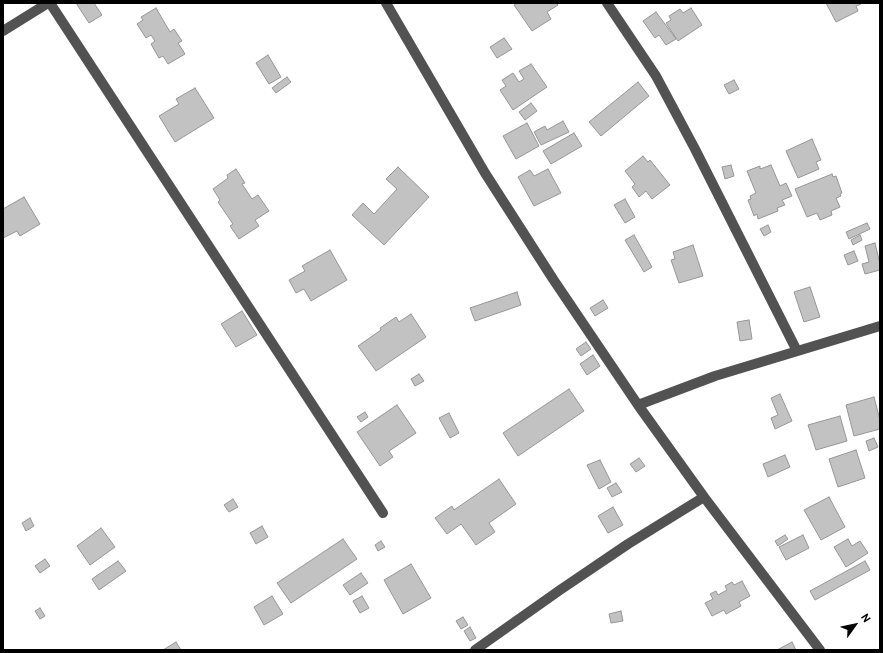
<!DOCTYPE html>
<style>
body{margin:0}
#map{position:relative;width:883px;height:653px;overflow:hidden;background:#fff;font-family:Overpass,sans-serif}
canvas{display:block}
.frame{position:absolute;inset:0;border:4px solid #000;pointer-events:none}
.north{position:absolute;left:835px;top:605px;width:40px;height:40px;-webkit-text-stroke:3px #fff;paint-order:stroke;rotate:57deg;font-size:11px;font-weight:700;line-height:16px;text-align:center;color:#000}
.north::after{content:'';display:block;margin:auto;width:14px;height:18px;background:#000;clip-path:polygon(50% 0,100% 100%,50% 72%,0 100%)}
</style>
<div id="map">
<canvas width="883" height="653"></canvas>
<div class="frame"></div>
<div class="north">N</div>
</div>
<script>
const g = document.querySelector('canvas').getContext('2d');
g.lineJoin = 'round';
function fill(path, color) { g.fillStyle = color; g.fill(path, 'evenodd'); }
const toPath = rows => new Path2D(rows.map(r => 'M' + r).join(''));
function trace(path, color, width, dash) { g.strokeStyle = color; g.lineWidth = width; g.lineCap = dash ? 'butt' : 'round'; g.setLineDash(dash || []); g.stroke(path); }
const building = toPath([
 [76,3,94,3,102,15,89,23,76,3],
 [517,3,556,3,558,5,547,12,551,19,532,31,514,5,517,3],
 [826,3,861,3,861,4,856,6,858,11,836,22,826,3],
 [156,8,170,32,174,29,182,41,178,43,185,54,168,64,163,56,159,58,151,44,155,41,151,35,146,38,137,24,143,20,141,17,156,8],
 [691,8,702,25,678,41,666,23,671,20,669,16,680,9,683,13,691,8],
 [656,12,676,39,666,45,659,35,655,38,643,21,656,12],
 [504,38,512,49,497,58,490,47,504,38],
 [268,55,281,77,269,84,256,63,268,55],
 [531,64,547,87,513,110,500,90,506,86,502,80,513,73,519,82,524,79,519,71,531,64],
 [287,77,291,82,276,93,272,88,287,77],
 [734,80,739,89,729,94,724,85,734,80],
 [638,82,649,96,601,136,589,122,638,82],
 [195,88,214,118,175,142,159,116,179,104,176,99,195,88],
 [531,103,537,111,525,120,519,112,531,103],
 [563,121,569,132,541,145,534,132,545,126,547,130,563,121],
 [527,123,539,146,516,159,503,136,527,123],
 [574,133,582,146,551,164,543,151,574,133],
 [812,139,821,160,816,162,819,169,798,178,786,151,812,139],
 [643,156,648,162,650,160,670,185,652,199,646,191,639,197,632,187,635,184,625,171,643,156],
 [731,165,734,176,725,179,722,167,731,165],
 [771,165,780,186,786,183,792,196,782,200,785,205,777,208,778,211,758,219,757,214,754,216,748,200,751,199,750,196,756,193,747,171,760,166,760,169,771,165],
 [398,167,429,197,384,245,352,215,363,203,374,214,397,189,386,179,398,167],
 [236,169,245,183,242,184,252,199,258,195,269,211,255,220,259,226,239,239,230,226,233,224,218,202,220,200,213,189,228,178,227,175,236,169],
 [548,169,561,193,534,206,518,177,530,170,534,176,548,169],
 [832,174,833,177,836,176,842,193,840,194,841,196,836,198,840,207,831,211,832,215,820,220,817,213,807,217,795,189,832,174],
 [24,197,40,224,20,236,17,231,3,238,3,209,24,197],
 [625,199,635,217,625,223,614,205,625,199],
 [867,223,870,229,849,239,846,232,867,223],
 [768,225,771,232,764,236,760,229,768,225],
 [634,235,652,267,644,272,625,240,634,235],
 [860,235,862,240,853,245,851,240,860,235],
 [875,243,880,264,880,270,865,274,862,264,869,262,865,246,875,243],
 [693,245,703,276,679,283,671,260,675,259,673,252,693,245],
 [330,250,347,280,311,301,304,289,296,293,289,280,305,271,302,266,330,250],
 [854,251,858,261,848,265,844,255,854,251],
 [810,287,820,317,804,322,794,292,810,287],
 [517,292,521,305,475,321,470,308,517,292],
 [603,300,608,308,595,316,590,308,603,300],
 [242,311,257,335,236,347,221,324,242,311],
 [411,314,426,337,376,371,358,346,381,330,380,328,396,317,399,322,411,314],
 [749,320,752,339,740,341,737,322,749,320],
 [586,342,591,349,581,356,576,349,586,342],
 [593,355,600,366,587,375,580,364,593,355],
 [419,374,424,381,415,386,411,379,419,374],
 [569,389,584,411,518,456,503,433,569,389],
 [780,394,792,421,775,429,771,418,778,415,771,398,780,394],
 [874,397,880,420,880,429,854,436,846,405,874,397],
 [397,405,416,433,389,451,393,457,380,466,357,432,397,405],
 [365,412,368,417,361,422,357,417,365,412],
 [449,413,459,433,450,438,439,418,449,413],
 [840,416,847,441,816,450,808,425,840,416],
 [874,438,878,447,869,451,866,441,874,438],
 [856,450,865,478,838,487,829,459,856,450],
 [785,455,790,467,768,477,763,464,785,455],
 [639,458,645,466,636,472,630,464,639,458],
 [600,460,611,482,599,489,587,465,600,460],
 [499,479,516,504,489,523,495,532,476,545,461,524,447,534,435,518,452,506,454,510,499,479],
 [616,483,622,492,612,497,607,488,616,483],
 [829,497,845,527,821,540,804,510,829,497],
 [233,499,238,507,229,512,224,505,233,499],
 [613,507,623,525,608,533,598,516,613,507],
 [30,518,34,526,26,531,22,523,30,518],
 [262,526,268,537,256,544,250,533,262,526],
 [101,528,115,547,90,565,77,546,101,528],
 [785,535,788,539,778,546,775,541,785,535],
 [803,535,809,548,786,560,779,547,803,535],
 [343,539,357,559,291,603,277,583,343,539],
 [848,539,852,546,860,541,868,553,846,567,834,547,848,539],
 [381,541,385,547,378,551,375,545,381,541],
 [45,559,50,566,40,573,35,566,45,559],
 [118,561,126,571,99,590,92,579,118,561],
 [865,561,870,570,815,600,810,591,865,561],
 [411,564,431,598,403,614,384,580,411,564],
 [361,573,368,583,350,595,343,585,361,573],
 [742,581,750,596,739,602,741,606,726,614,724,610,712,616,705,603,713,599,710,594,716,591,718,595,727,590,725,586,732,582,734,585,742,581],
 [272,596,283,614,264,625,254,607,272,596],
 [362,596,369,608,360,613,353,601,362,596],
 [40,608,45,616,40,619,35,611,40,608],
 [621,611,623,621,611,623,609,614,621,611],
 [463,617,468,625,461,629,456,621,463,617],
 [470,627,476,638,470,641,464,631,470,627],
 [176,642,181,650,163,650,176,642],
 [792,642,796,650,777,650,792,642]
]);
fill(building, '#c2c2c2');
trace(building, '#969696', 1);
trace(toPath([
 [50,3,383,513],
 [386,3,485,173,553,279,638,405,704,497,820,650],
 [607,3,656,76,695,149,797,351],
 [3,31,48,3],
 [638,405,715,376,880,326],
 [475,650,560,590,628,544,704,497]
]), '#525252', 10);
</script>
